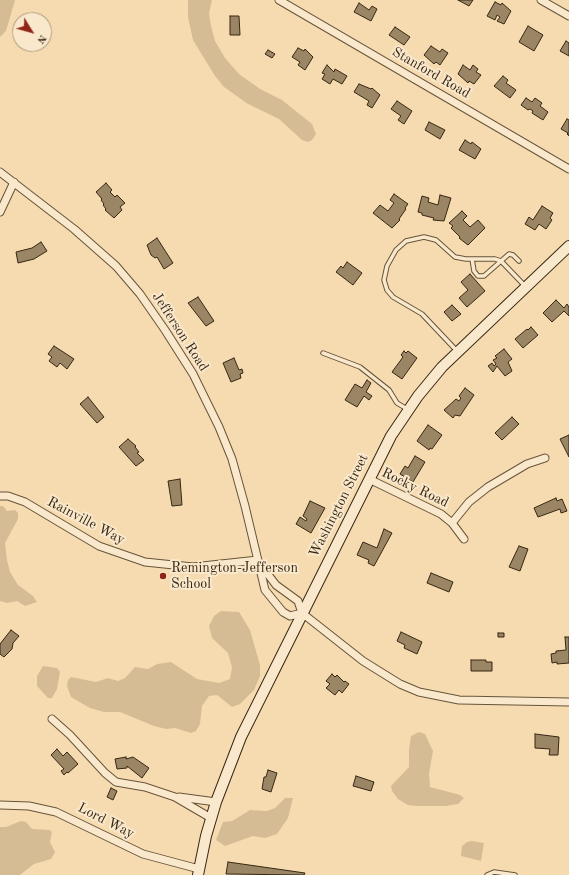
<!DOCTYPE html>
<style>
body{margin:0}
#map{position:relative;width:569px;height:875px;overflow:hidden;background:#f7dbb0;font-family:"Old Standard TT",serif}
canvas{display:block}
.north{position:absolute;left:12px;top:12px;width:40px;height:40px;box-sizing:border-box;background:#fae8cc;border:1px solid #ac9b82;border-radius:50%;rotate:127deg;font-size:11px;font-weight:700;line-height:16px;text-align:center;color:#362713}
.north::after{content:'';display:block;margin:auto;width:14px;height:18px;background:#8f2418;clip-path:polygon(50% 0,100% 100%,50% 72%,0 100%)}
</style>
<div id="map">
<canvas width="569" height="875"></canvas>
<div class="north">N</div>
</div>
<script>
const g = document.querySelector('canvas').getContext('2d');
g.lineJoin = 'round';
function fill(path, color) { g.fillStyle = color; g.fill(path, 'evenodd'); }
const toPath = rows => new Path2D(rows.map(r => 'M' + r).join(''));
function trace(path, color, width, dash) { g.strokeStyle = color; g.lineWidth = width; g.lineCap = dash ? 'butt' : 'round'; g.setLineDash(dash || []); g.stroke(path); }
function write(font, color, halo, rows, align = 'center') {
  g.font = font + ' "Old Standard TT",serif'; g.lineWidth = 4; g.setLineDash([]); g.textBaseline = 'middle'; g.strokeStyle = halo; g.fillStyle = color; for (const [text, x, y, turn = 0] of rows) {
    g.save(); g.translate(x, y); g.rotate((+turn || 0) * Math.PI / 180); g.textAlign = isNaN(turn) ? turn : align; if (halo) g.strokeText(text, 0, 0); g.fillText(text, 0, 0); g.restore();
  }
}
fill(toPath([
 [0,0,15,0,6,31,0,37],
 [188,0,212,0,209,13,211,26,215,41,225,58,239,74,260,89,282,100,312,124,316,134,312,140,308,142,302,140,279,119,248,104,224,87,215,76,193,40,188,17],
 [0,506,3,506,7,511,15,510,18,513,18,519,5,543,7,560,10,572,18,585,33,596,37,602,25,606,17,601,7,603,0,601],
 [221,611,239,612,250,630,260,665,260,676,254,690,240,704,232,707,217,695,209,696,202,706,200,724,196,731,191,733,175,728,166,729,154,726,120,712,104,712,90,708,71,697,67,686,68,680,71,677,96,682,108,678,118,681,125,678,135,667,148,669,157,664,171,662,197,679,219,683,230,679,232,667,228,653,212,638,209,626,214,616],
 [43,666,57,668,60,672,57,689,52,698,48,698,37,686,37,676],
 [419,732,425,734,433,751,429,774,430,787,460,795,464,798,458,804,446,806,416,806,408,805,398,799,392,791,391,786,409,767,409,750,411,736],
 [285,798,293,798,288,818,277,834,265,838,253,836,225,846,216,840,223,822,232,821,250,810,267,811,275,808],
 [21,821,26,822,32,829,50,830,52,832,50,842,55,852,51,859,34,864,20,875,0,875,0,827,6,827],
 [472,841,484,843,481,861,461,856,462,846,467,842]
]), '#d6bc95');
const building = toPath([
 [458,0,473,0,469,6,458,0],
 [495,2,501,5,502,3,511,11,504,24,497,21,500,17,497,15,495,20,487,16,495,2],
 [359,3,369,10,372,6,377,9,371,21,354,12,359,3],
 [230,16,239,16,240,35,230,35,230,16],
 [528,26,543,35,534,51,519,42,528,26],
 [395,27,410,37,404,45,389,35,395,27],
 [566,41,569,43,569,56,560,51,566,41],
 [431,46,440,52,442,49,448,53,440,65,436,62,434,64,424,55,431,46],
 [298,48,304,51,305,49,313,57,305,70,298,65,300,62,292,57,298,48],
 [268,50,275,54,272,58,265,54,268,50],
 [327,65,334,72,335,69,347,76,342,84,333,79,330,84,322,79,325,74,322,73,327,65],
 [463,65,470,70,473,65,478,69,476,72,481,75,474,84,469,81,468,83,458,74,463,65],
 [503,76,508,80,506,83,516,90,510,98,494,86,503,76],
 [359,84,371,89,372,88,380,95,372,108,367,105,369,101,354,92,359,84],
 [526,98,532,102,535,98,542,103,540,106,548,112,543,120,532,113,533,111,530,109,528,110,521,105,526,98],
 [397,101,412,111,404,124,398,120,401,116,391,109,397,101],
 [567,119,569,120,569,136,567,134,568,133,561,129,567,119],
 [429,122,445,130,440,139,425,130,429,122],
 [465,140,471,144,472,142,481,149,475,159,459,150,465,140],
 [106,183,112,190,110,192,115,197,117,195,125,203,120,207,122,210,114,218,105,210,106,209,103,205,104,204,101,200,102,199,96,192,106,183],
 [394,194,408,204,405,208,406,209,399,219,400,220,392,228,373,213,380,205,388,211,394,203,390,200,394,194],
 [440,195,451,198,444,221,433,220,434,218,422,215,422,213,418,212,422,196,429,198,428,202,438,205,440,195],
 [542,206,553,213,550,218,552,220,546,229,539,224,535,230,525,224,529,217,533,220,542,206],
 [462,211,467,216,463,220,470,227,478,220,485,228,468,245,459,238,460,237,451,228,453,226,449,223,462,211],
 [157,238,173,263,164,269,157,257,155,258,151,255,147,245,157,238],
 [41,242,47,251,34,259,18,263,16,252,32,248,41,242],
 [347,262,362,273,353,285,336,272,341,266,343,268,347,262],
 [470,274,485,291,467,307,459,298,468,290,461,282,470,274],
 [198,297,214,321,206,326,188,303,198,297],
 [556,300,564,308,567,304,569,307,569,316,564,311,552,322,543,313,556,300],
 [452,305,461,314,452,321,444,312,452,305],
 [531,327,538,335,523,348,515,339,527,329,528,330,531,327],
 [54,346,74,359,67,369,60,363,57,367,49,361,52,357,48,354,54,346],
 [504,349,512,359,508,362,512,371,505,376,497,366,493,372,488,366,492,363,494,366,496,364,493,360,497,358,495,356,504,349],
 [404,351,406,353,408,351,417,358,402,379,392,372,403,357,401,355,404,351],
 [234,358,239,370,242,369,243,373,240,374,241,378,231,382,223,363,234,358],
 [367,380,371,383,366,392,372,396,369,400,364,396,357,407,345,400,355,384,362,388,367,380],
 [465,388,474,395,460,416,455,415,453,418,444,410,456,399,459,401,461,398,459,396,465,388],
 [88,397,104,417,97,423,80,404,88,397],
 [512,417,519,424,502,440,495,433,512,417],
 [428,425,442,435,432,449,430,448,429,450,417,441,428,425],
 [569,435,569,457,560,439,569,435],
 [128,439,136,446,135,447,139,452,137,453,144,460,136,466,119,447,128,439],
 [415,456,425,462,413,482,400,474,405,466,408,468,415,456],
 [180,479,182,505,172,506,168,481,180,479],
 [556,498,557,501,562,499,567,511,561,513,560,509,538,517,534,508,556,498],
 [310,501,325,508,311,533,296,524,300,517,306,521,307,519,303,516,310,501],
 [384,529,392,533,374,566,368,563,369,560,357,555,363,542,377,548,384,529],
 [519,546,528,549,520,571,509,567,519,546],
 [431,573,453,582,449,592,427,583,431,573],
 [11,630,19,636,13,643,12,649,4,657,0,654,0,644,11,630],
 [401,632,422,642,417,654,404,648,405,645,397,641,401,632],
 [498,633,504,633,504,637,498,637,498,633],
 [565,637,569,637,569,663,557,664,557,662,552,663,551,654,556,653,556,651,566,650,565,637],
 [471,660,486,660,486,662,492,662,492,671,471,671,471,660],
 [332,674,335,677,337,675,344,682,345,681,349,684,342,693,339,690,335,695,326,688,330,684,326,681,332,674],
 [535,734,559,737,558,755,549,755,550,749,535,748,535,734],
 [57,749,63,756,67,752,78,764,68,773,67,772,64,775,61,771,64,769,51,755,57,749],
 [126,757,126,759,133,757,149,768,142,778,127,766,127,768,117,769,115,759,126,757],
 [268,770,277,773,271,792,262,789,264,777,266,777,268,770],
 [356,776,374,782,371,791,353,786,356,776],
 [111,788,117,791,113,800,107,797,111,788],
 [228,862,305,873,304,875,226,874,228,862]
]);
fill(building, '#9a8565');
trace(building, '#362713', 1);
const service = toPath([
 [472,259,474,271,478,276,484,276,509,254,513,255,519,261],
 [457,351,422,314,393,297,387,290,384,280,387,266,396,250,406,241,424,237,436,240,455,257,466,259,495,259,501,261,525,286],
 [323,353,360,367,389,390,397,403,407,409],
 [487,875,494,872,515,875]
]);
const minor = toPath([
 [279,0,569,169],
 [541,0,569,16],
 [0,172,74,229,116,266,140,294,165,330,193,374,219,427,232,459,245,506,265,590,283,612,290,616,302,613],
 [0,212,14,182],
 [369,479,441,514,452,523,464,539],
 [0,496,8,496,25,502,99,546,145,562,193,567,258,560],
 [452,523,469,502,488,487,527,464,545,458],
 [260,564,276,585,298,601,302,613],
 [302,613,363,661,400,684,419,692,459,700,569,702],
 [52,719,70,735,105,773,116,782,145,787,175,797,211,818],
 [179,797,216,802],
 [0,805,29,806,56,812,143,854,199,869]
]);
const secondary = toPath([
 [198,875,206,836,216,802,241,737,391,436,418,396,442,367,569,246]
]);
trace(service, '#66543a', 5.5);
trace(minor, '#66543a', 9);
trace(secondary, '#362713', 12);
trace(service, '#fae8cc', 3.5);
trace(minor, '#fae8cc', 7);
trace(secondary, '#fae8cc', 10);
for (const [x, y, r, color] of [
 [163,576,4,"#8f2418"]
]) { const dot = new Path2D(); dot.arc(x, y, r, 0, 2 * Math.PI); g.fillStyle = color; g.fill(dot); trace(dot, '#fae8cc', 1.5); }
write('14px', '#362713', '#fae8cc', [
 ["Stanford Road",431,73,30],
 ["Jefferson Road",180,332,57],
 ["Rocky Road",415,488,26],
 ["Washington Street",339,506,-63],
 ["Rainville Way",86,521,28],
 ["Lord Way",106,821,27]
]);
write('14px', '#362713', '#fae8cc', [
 ["Remington-Jefferson",171,568],
 ["School",171,584]
], 'left');
</script>
